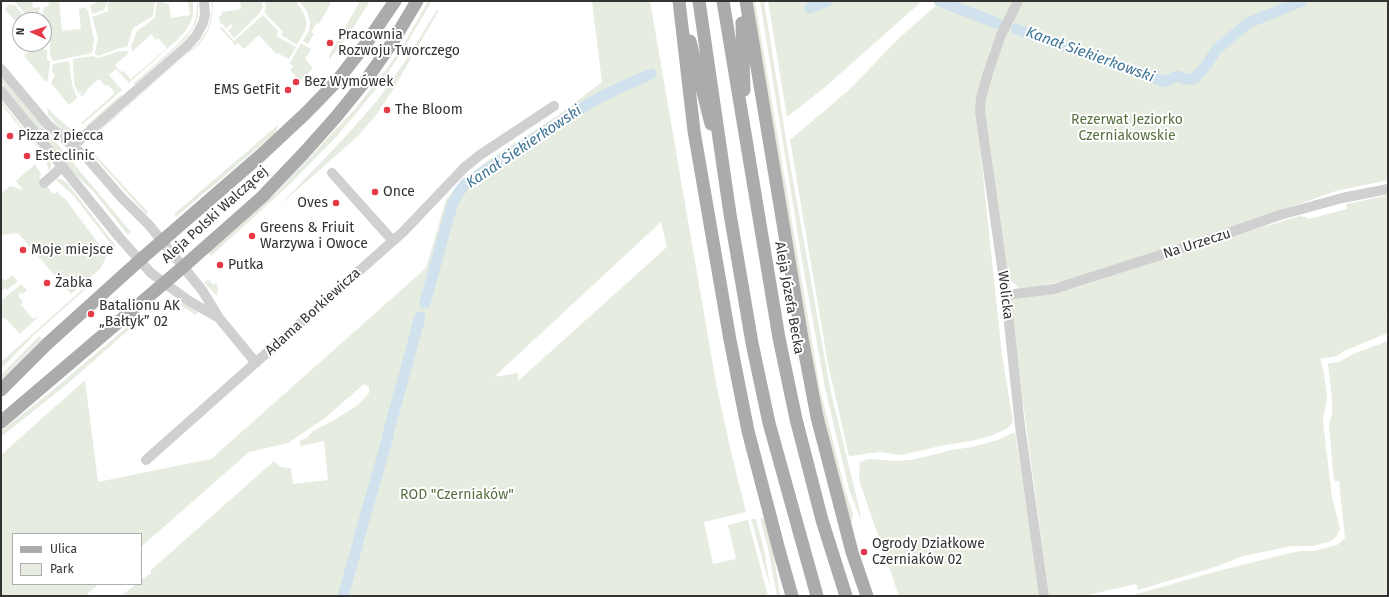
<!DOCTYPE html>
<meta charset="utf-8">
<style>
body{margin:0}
#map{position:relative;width:1389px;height:597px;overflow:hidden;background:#fff;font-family:"Fira Sans",sans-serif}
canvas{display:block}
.frame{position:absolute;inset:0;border:2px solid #333;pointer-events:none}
.legend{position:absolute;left:12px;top:533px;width:130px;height:52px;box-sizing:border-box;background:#fff;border:1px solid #adadad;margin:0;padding:5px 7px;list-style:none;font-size:12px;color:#333}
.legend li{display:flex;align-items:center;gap:8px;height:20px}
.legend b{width:20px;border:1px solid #adadad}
.north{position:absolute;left:12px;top:12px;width:40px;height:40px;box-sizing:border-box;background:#fff;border:1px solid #adadad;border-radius:50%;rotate:273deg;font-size:11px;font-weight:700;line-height:16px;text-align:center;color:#333}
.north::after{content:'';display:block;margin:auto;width:14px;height:18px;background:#e63946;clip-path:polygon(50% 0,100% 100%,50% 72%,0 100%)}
</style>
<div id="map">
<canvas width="1389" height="597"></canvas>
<div class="frame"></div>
<ul class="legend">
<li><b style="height:5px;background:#ababab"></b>Ulica</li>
<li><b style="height:11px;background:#e6ecdf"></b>Park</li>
</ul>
<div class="north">N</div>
</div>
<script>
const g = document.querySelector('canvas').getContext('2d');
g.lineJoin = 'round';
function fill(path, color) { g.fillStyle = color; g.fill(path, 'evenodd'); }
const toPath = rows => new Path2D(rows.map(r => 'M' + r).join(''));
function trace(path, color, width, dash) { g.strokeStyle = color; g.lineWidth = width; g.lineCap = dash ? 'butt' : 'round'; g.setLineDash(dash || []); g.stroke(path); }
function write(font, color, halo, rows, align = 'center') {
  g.font = font + ' "Fira Sans",sans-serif'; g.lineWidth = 4; g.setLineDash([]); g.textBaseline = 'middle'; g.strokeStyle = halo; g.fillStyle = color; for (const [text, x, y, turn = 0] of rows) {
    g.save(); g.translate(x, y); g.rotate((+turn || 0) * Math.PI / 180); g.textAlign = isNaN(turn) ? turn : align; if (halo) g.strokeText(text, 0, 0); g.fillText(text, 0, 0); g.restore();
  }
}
fill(toPath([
 [14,1,32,1,33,8,40,7,38,17,29,18],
 [48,1,59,1,62,31,81,29,79,9,86,7,87,10,88,10,94,40,92,53,53,61,50,56,50,34,44,25,44,20,41,20,44,7,49,6],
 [99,1,107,2,104,10,92,14,90,6],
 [111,1,155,1,153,16,133,28,127,47,120,48,98,56,95,53,98,38,92,17,108,11,107,4],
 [157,1,169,4,171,18,190,15,188,1,193,1,193,17,187,29,178,39,129,83,116,69,109,75,122,90,83,124,81,123,115,93,108,85,106,86,99,79,86,90,87,91,82,96,80,95,82,93,81,92,78,93,74,83,73,59,93,56,98,58,120,51,127,51,129,53,115,65,121,72,123,71,131,79,167,48,158,38,156,40,151,34,133,51,131,50,133,48,132,47,130,49,137,31,155,18],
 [197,1,198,1,198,17,196,23,188,36,181,43,136,84,133,84,177,45,188,33,193,26,196,17],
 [211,1,213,1,213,7,211,23,208,31,200,44,179,61,94,136,93,135,198,44,207,30,210,21,212,8],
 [240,1,262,1,263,7,259,14,234,38,228,30,233,26,231,24,226,29,223,24,220,24,219,16,222,15,222,12,241,9],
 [265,1,296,1,303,12,307,22,305,31,297,45,281,35,283,32,264,12,266,9],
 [299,1,329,1,331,3,319,24,317,23,311,32,314,34,308,44,303,41,309,31,310,22,307,11],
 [360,1,370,1,352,30,329,60,329,56],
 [428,1,432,1,401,53,381,83,358,111,336,137,291,183,211,256,208,252,276,193,356,108,388,67,405,42],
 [592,1,650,1,716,383,731,452,746,512,704,522,713,564,736,559,728,525,748,520,768,596,121,596,136,584,141,584,141,580,148,575,151,574,151,570,274,461,281,467,291,468,293,484,328,480,324,441,300,446,300,440,306,439,313,431,331,422,358,405,369,393,369,387,364,384,325,418,288,443,249,452,141,547,141,534,13,534,13,584,99,584,85,596,1,596,1,455,85,380,98,482,211,459,426,268,446,200,460,182,490,159,560,114,602,82],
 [661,222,667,247,518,381,518,373,494,377],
 [751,1,755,1,820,389,845,490,853,514,852,522,848,515,818,396],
 [760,1,764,1,789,158,830,388,860,512,861,520,849,489,825,388,803,266],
 [768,1,922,1,824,88,787,117],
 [941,1,1014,1,1003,20,990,50,982,84,977,119,1002,355,1013,422,1008,428,993,435,976,440,940,446,902,455,880,452,849,456,828,364,790,140,850,89,897,40],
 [1022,1,1388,1,1388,180,1336,191,1214,234,1068,280,1040,286,1020,288,1017,287,1017,285,1009,280,984,115,984,99,1011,21],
 [10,4,16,6,25,18,20,20,19,22,17,20,16,21,4,9],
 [437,10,439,10,392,91,376,115,358,136,280,205,345,137,376,102,406,60],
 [263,15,278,31,276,36,296,47,289,59,277,53,276,54,259,35,244,49,238,43,235,45,221,29,221,26,234,41],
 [301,43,311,49,305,59,313,68,300,81,290,70,293,67,290,63],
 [41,44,43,44,44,50,47,50,47,59,50,62,48,80,46,82,24,56,29,52,30,53],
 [69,61,72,84,77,98,69,105,51,83,55,75,52,72,53,64],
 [1,77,131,232,128,235,93,191,72,172,1,83],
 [122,94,121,98,87,128,86,126],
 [1,101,51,163,51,169,49,171,45,157,1,104],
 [47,107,54,115,77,134,71,136,65,134,48,115],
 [279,124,275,133,176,217,174,214],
 [88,147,148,212,146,214,92,154],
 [35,164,41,174,39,177,53,194,57,192,66,200,107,255,101,268,71,294,18,233,1,235,1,192,3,192,10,186,23,190,16,181],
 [55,179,61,179,67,183,116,246,114,248,73,195],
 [1388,192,1388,317,1386,318,1388,325,1388,333,1344,351,1337,356,1320,359,1323,368,1327,398,1323,419,1324,431,1332,497,1340,529,1336,537,1331,541,1313,546,1292,546,1243,556,1215,567,1138,590,1136,584,1083,596,1049,596,1009,298,1075,288,1239,234,1300,216,1306,217,1309,219,1347,209,1346,204,1385,196,1385,193],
 [12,275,18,281,7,290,5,288,1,292,1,277,5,281],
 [98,278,35,334,1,369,1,362,84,288],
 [207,280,209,280,213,285,216,283,218,288,217,296,204,282],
 [21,284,27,290,23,294,21,292,18,296,23,302,21,305,33,319,36,317,37,318,20,334,5,318,3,319,1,317,1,301],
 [182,302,198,312,196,315,180,305],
 [145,312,147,314,66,385,1,437,1,431,48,394],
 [39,336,42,339,1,380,1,375],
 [1388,341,1388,596,1130,596,1218,571,1290,553,1302,551,1314,551,1325,548,1337,545,1345,538,1339,481,1334,481,1329,425,1332,414,1332,398,1328,364,1331,363,1339,362,1353,354],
 [1015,432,1040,596,899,596,859,480,860,462,869,459,895,461,912,460,952,450,972,447,998,440],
 [760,518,764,518,773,549,780,596,777,596,768,548],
 [751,519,756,519,765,554,770,587]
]), '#e6ecdf');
trace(toPath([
 [939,1,997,23],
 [810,8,827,1],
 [1016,29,1165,82,1177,76,1185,79,1194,79,1205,67,1217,49,1248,23,1302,1],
 [425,303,452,205,459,192,466,183,593,101,617,89,651,74],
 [388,434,420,317],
 [359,538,388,437],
 [343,596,358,543]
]), '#cfe2ee', 11);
trace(toPath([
 [1018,1,1001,35,988,73,981,98,980,112,1006,295,1020,426,1044,596],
 [1,69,48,125,88,159,120,196,149,225,202,290,219,318,256,363],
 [1,91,119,237,151,273,189,301,219,318],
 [74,145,188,45,196,36,203,23,205,15,204,1],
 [332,173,393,241],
 [44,183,62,167],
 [1006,295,1054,289,1211,239,1280,215,1342,198,1388,189],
 [146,460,403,232,465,167,480,155,554,106]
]), '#d0d0d0', 10);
trace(toPath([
 [679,1,694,131,730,340,748,431,779,550,792,596],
 [699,1,730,214,752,343,769,423,817,596],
 [723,1,779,338,796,419,822,520,846,596],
 [746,1,802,338,817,417,852,552,867,596],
 [742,23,744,90],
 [690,41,711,124],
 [1,390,47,344,140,260,261,155,306,113,337,81,365,45,395,1],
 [1,422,183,267,262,197,303,154,336,117,366,80,392,43,417,1]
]), '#ababab', 13);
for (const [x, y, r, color] of [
 [330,43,4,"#e63946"],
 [296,82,4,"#e63946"],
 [288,90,4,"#e63946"],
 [387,110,4,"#e63946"],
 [10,136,4,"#e63946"],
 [27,156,4,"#e63946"],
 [375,192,4,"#e63946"],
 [336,203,4,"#e63946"],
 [252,236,4,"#e63946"],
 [23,250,4,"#e63946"],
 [220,265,4,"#e63946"],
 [47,283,4,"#e63946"],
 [91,314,4,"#e63946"],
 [864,552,4,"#e63946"]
]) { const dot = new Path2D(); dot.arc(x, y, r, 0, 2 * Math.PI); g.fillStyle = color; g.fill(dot); trace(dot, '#fff', 1.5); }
write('14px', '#333', '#fff', [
 ["Pracownia",338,35],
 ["Rozwoju Tworczego",338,51],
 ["Bez Wymówek",304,82],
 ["EMS GetFit",280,90,"right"],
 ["The Bloom",395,110],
 ["Pizza z piecca",18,136],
 ["Esteclinic",35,156],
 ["Once",383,192],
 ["Oves",328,203,"right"],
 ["Greens & Friuit",260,228],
 ["Warzywa i Owoce",260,244],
 ["Moje miejsce",31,250],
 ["Putka",228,265],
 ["Żabka",55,283],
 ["Batalionu AK",99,306],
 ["„Bałtyk” 02",99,322],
 ["Ogrody Działkowe",872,544],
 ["Czerniaków 02",872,560]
], 'left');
write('14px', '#56703f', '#fff', [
 ["Rezerwat Jeziorko",1127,120],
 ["Czerniakowskie",1127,136],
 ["ROD \"Czerniaków\"",457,495]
]);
write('14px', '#333', '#fff', [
 ["Aleja Polski Walczącej",215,215,-42],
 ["Na Urzeczu",1197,244,-18],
 ["Wolicka",1005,295,83],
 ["Aleja Józefa Becka",789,298,80],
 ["Adama Borkiewicza",313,312,-42]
]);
write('italic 15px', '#3f7597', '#fff', [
 ["Kanał Siekierkowski",1090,55,20],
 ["Kanał Siekierkowski",524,147,-34]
]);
</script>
